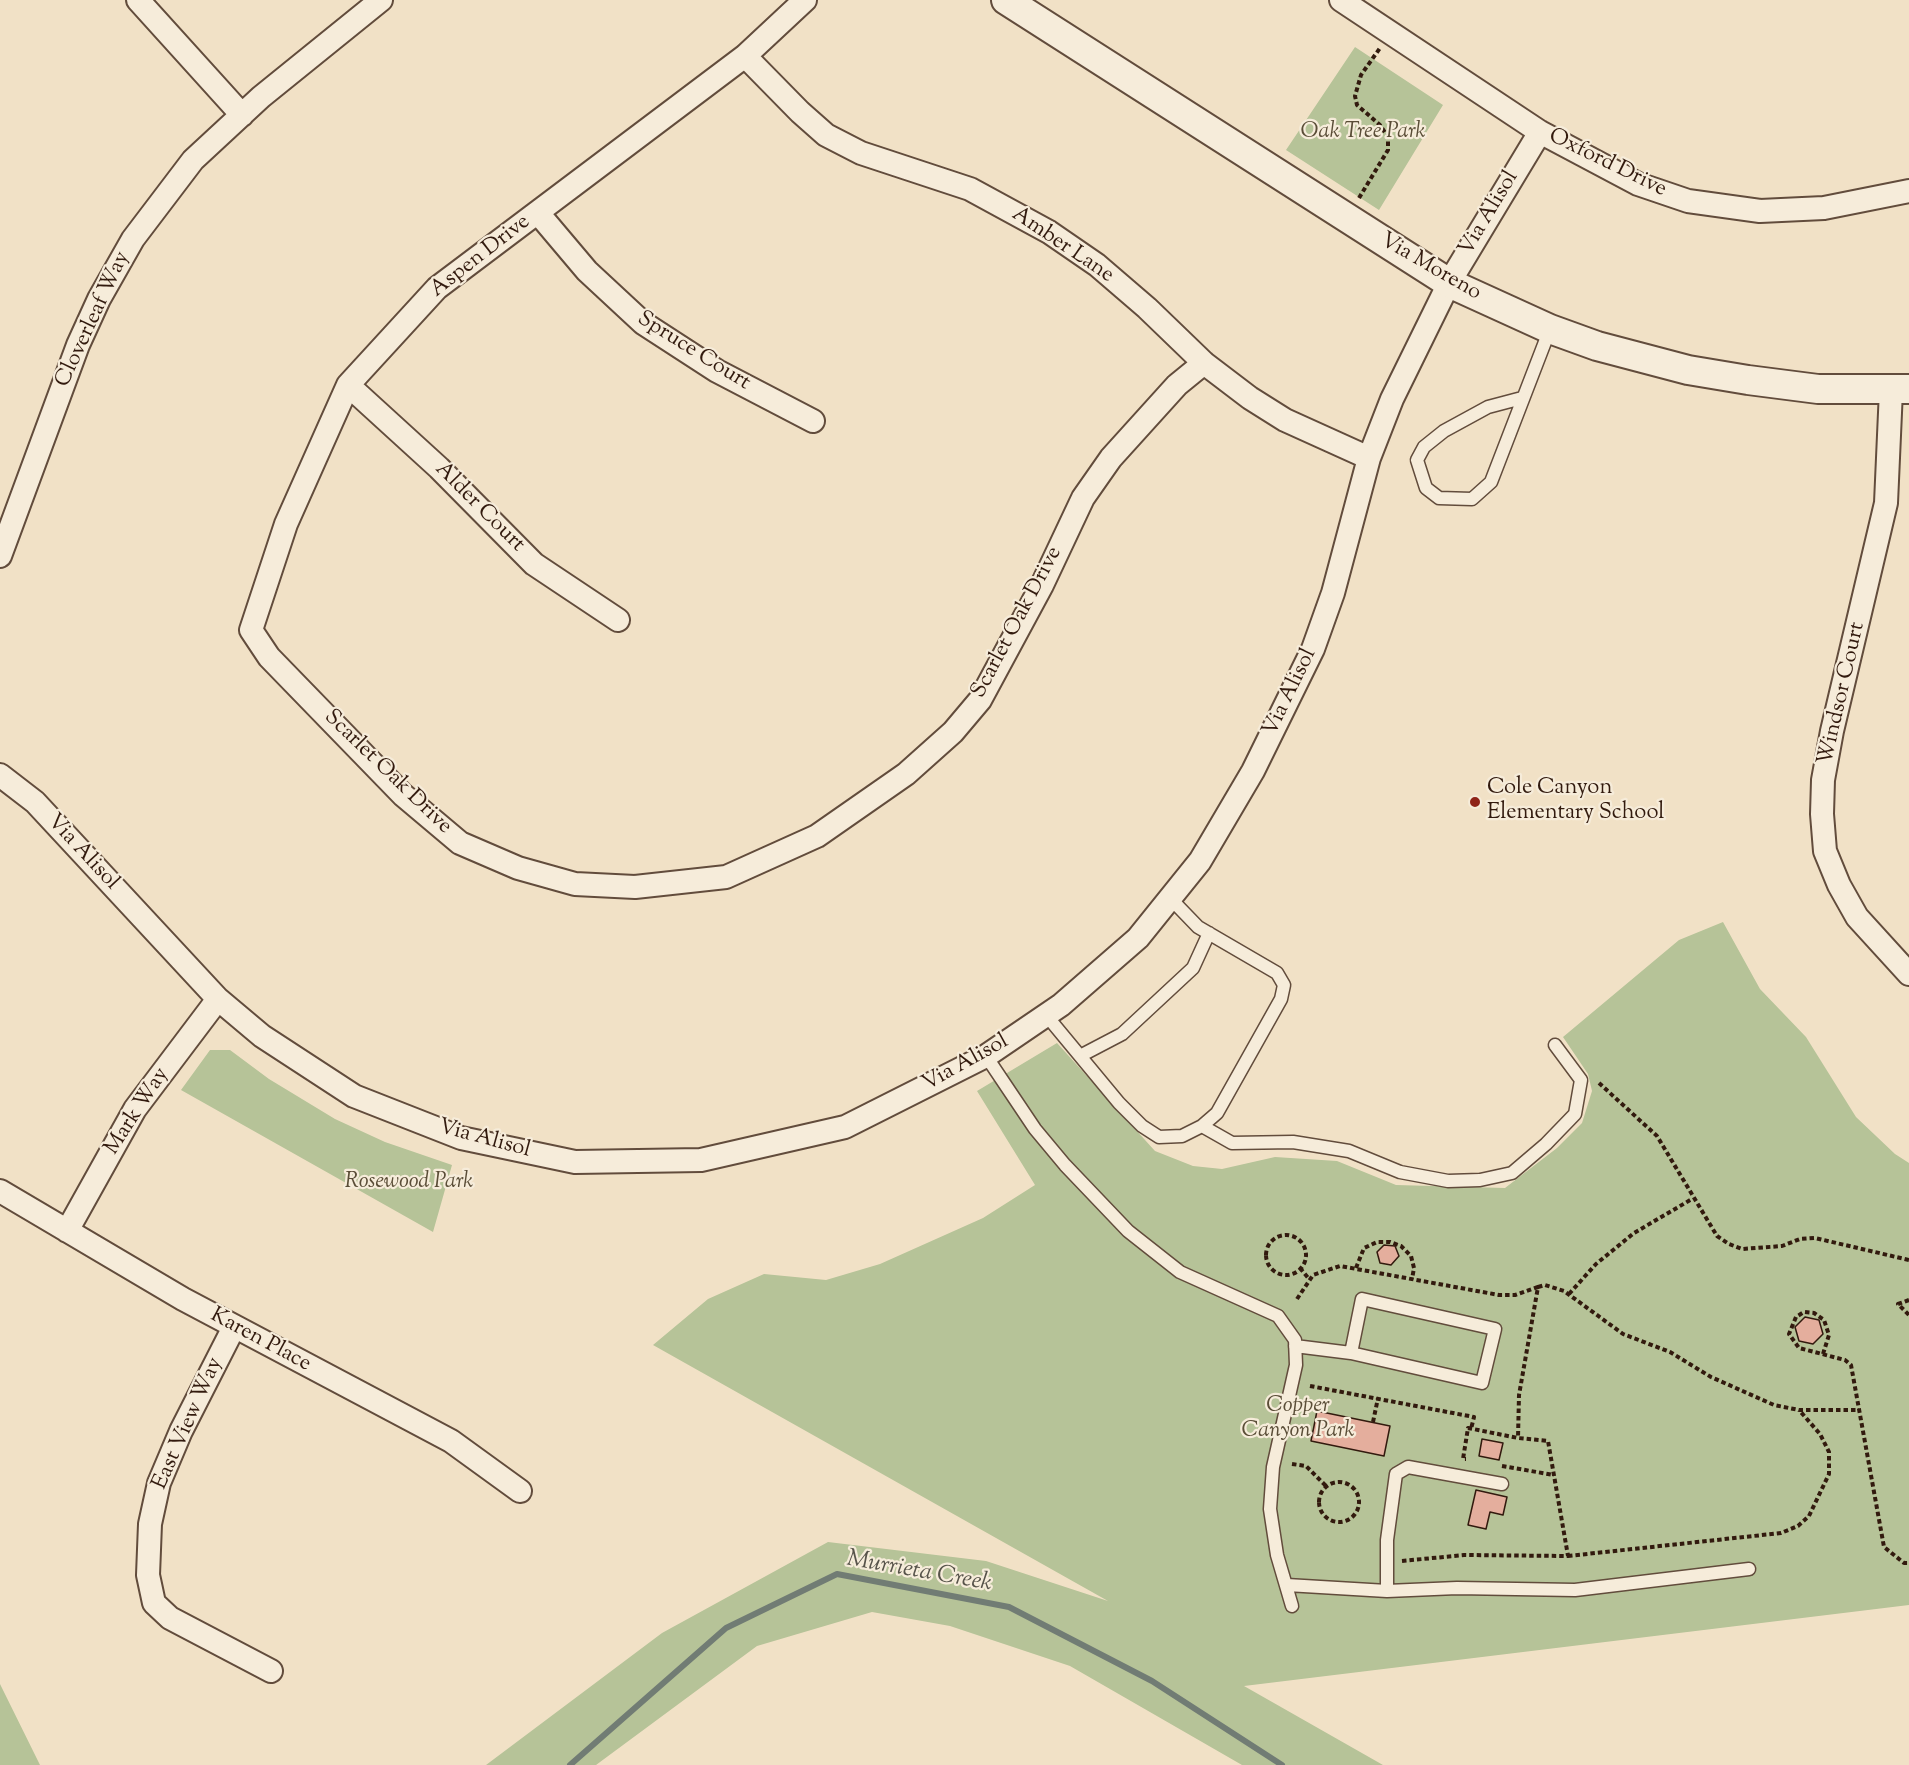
<!DOCTYPE html>
<style>
body{margin:0}
canvas{display:block;background:#f1e1c6}
</style>
<canvas width="1909" height="1765"></canvas>
<script>
const g = document.querySelector('canvas').getContext('2d');
g.lineJoin = 'round';
function fill(path, color) { g.fillStyle = color; g.fill(path, 'evenodd'); }
const toPath = rows => new Path2D(rows.map(r => 'M' + r).join(''));
function trace(path, color, width, dash) { g.strokeStyle = color; g.lineWidth = width; g.lineCap = dash ? 'butt' : 'round'; g.setLineDash(dash || []); g.stroke(path); }
function write(font, color, halo, rows, align = 'center') {
  g.font = font + ' "Sorts Mill Goudy",serif'; g.lineWidth = 4.5; g.setLineDash([]); g.textBaseline = 'middle'; g.strokeStyle = halo; g.fillStyle = color; for (const [text, x, y, turn = 0] of rows) {
    g.save(); g.translate(x, y); g.rotate((+turn || 0) * Math.PI / 180); g.textAlign = isNaN(turn) ? turn : align; if (halo) g.strokeText(text, 0, 0); g.fillText(text, 0, 0); g.restore();
  }
}
fill(toPath([
 [1355,47,1443,105,1379,210,1286,150],
 [1723,922,1760,989,1806,1037,1856,1117,1895,1154,1909,1163,1909,1605,1244,1686,1383,1765,1242,1765,1070,1666,950,1626,872,1612,757,1646,596,1765,486,1765,662,1633,828,1542,986,1561,1108,1601,653,1345,708,1299,764,1274,826,1280,880,1264,983,1218,1035,1185,977,1091,1057,1043,1155,1151,1193,1166,1222,1169,1275,1157,1337,1161,1396,1185,1505,1188,1557,1148,1582,1123,1592,1091,1588,1074,1563,1037,1679,940],
 [210,1050,230,1050,269,1079,335,1119,385,1142,452,1165,433,1232,181,1090],
 [0,1684,40,1765,0,1765]
]), '#b6c398');
trace(toPath([
 [570,1765,726,1628,837,1574,1009,1607,1152,1681,1282,1765]
]), '#717c74', 6);
const building = toPath([
 [1384,1245,1395,1246,1399,1256,1391,1265,1380,1263,1377,1252,1384,1245],
 [1805,1317,1819,1320,1823,1334,1813,1344,1799,1341,1795,1327,1805,1317],
 [1317,1411,1390,1426,1384,1456,1311,1441,1317,1411],
 [1482,1439,1503,1443,1499,1460,1479,1456,1482,1439],
 [1476,1490,1507,1497,1503,1515,1490,1512,1486,1529,1468,1525,1476,1490]
]);
fill(building, '#e4ae9d');
trace(building, '#321a0e', 1.5);
const service = toPath([
 [1522,398,1488,407,1444,431,1424,447,1417,460,1426,488,1439,498,1472,499,1491,482,1550,329],
 [1046,1015,1119,1103,1142,1126,1159,1137,1182,1136,1202,1126,1217,1113,1281,999,1284,985,1277,973,1198,927,1170,898],
 [986,1056,1035,1129,1065,1165,1128,1231,1180,1272,1278,1316,1295,1340,1296,1365,1273,1467,1270,1509,1277,1555,1292,1606],
 [1080,1056,1122,1034,1193,968,1209,933],
 [1202,1126,1232,1143,1293,1142,1349,1151,1400,1172,1448,1181,1480,1180,1512,1173,1546,1144,1575,1114,1581,1080,1555,1045],
 [1295,1346,1351,1353,1482,1383,1495,1329,1362,1299,1351,1353],
 [1287,1585,1387,1591,1457,1588,1575,1590,1749,1569],
 [1387,1591,1387,1540,1396,1474,1408,1467,1502,1484]
]);
const minor = toPath([
 [138,0,242,115],
 [805,0,745,56,437,288,348,385,286,524,251,630,269,657,403,795,460,843,518,868,575,884,635,887,726,877,817,836,906,774,953,732,980,700,1042,585,1083,498,1111,458,1177,385,1204,363],
 [1341,0,1540,132,1638,184,1688,201,1760,211,1824,208,1909,191],
 [745,56,800,112,826,135,861,153,970,189,1049,232,1097,265,1147,308,1204,363,1250,398,1285,420,1369,458],
 [538,213,587,271,643,323,717,371,813,421],
 [348,385,439,468,534,564,618,620],
 [1891,390,1886,503,1832,731,1823,780,1822,814,1825,851,1839,885,1857,917,1909,974],
 [0,556,78,345,99,299,133,239,193,160,261,97,381,0],
 [0,775,35,802,218,999,262,1036,354,1096,461,1138,575,1162,701,1160,845,1127,986,1056,1061,1005,1138,938,1200,861,1253,771,1313,649,1333,593,1369,458,1392,399,1449,283,1540,132],
 [0,1191,183,1299,451,1441,520,1491],
 [67,1231,135,1109,218,999],
 [234,1327,181,1431,159,1483,150,1524,148,1575,154,1603,170,1618,271,1671]
]);
const tertiary = toPath([
 [1006,0,1449,283,1550,329,1597,346,1688,370,1748,380,1818,389,1909,389]
]);
trace(service, '#624c3c', 15);
trace(minor, '#624c3c', 26);
trace(tertiary, '#624c3c', 32);
trace(toPath([
 [1359,198,1388,150,1388,137,1380,125,1357,105,1355,96,1361,75,1380,48],
 [1599,1083,1657,1136,1717,1236,1729,1244,1742,1249,1782,1246,1800,1239,1815,1238,1909,1260],
 '1266 1255a20 20 0 1 1 40 0a20 20 0 1 1-40 0Z',
 [1300,1268,1309,1279],
 [1356,1268,1364,1248,1377,1242,1390,1242,1401,1246,1411,1256,1414,1268,1412,1279],
 [1538,1287,1545,1285,1564,1291,1623,1334,1670,1352,1711,1377,1774,1405,1799,1410,1859,1410],
 [1569,1294,1596,1264,1634,1233,1692,1199],
 [1297,1299,1313,1275,1340,1266,1499,1295,1515,1295,1538,1287,1519,1395,1518,1438],
 [1909,1300,1898,1304,1909,1315],
 [1823,1354,1829,1335,1824,1320,1814,1313,1804,1312,1796,1317,1789,1334,1799,1348,1845,1360,1851,1365,1884,1547,1904,1563,1909,1563],
 [1310,1386,1474,1417,1471,1429],
 [1373,1422,1378,1398],
 [1297,1429,1312,1432],
 [1292,1464,1306,1466,1327,1487],
 [1502,1466,1554,1475],
 '1319 1502a20 20 0 1 1 40 0a20 20 0 1 1-40 0Z',
 [1568,1556,1781,1533,1798,1526,1809,1516,1829,1474,1829,1452,1820,1434,1799,1410],
 [1402,1561,1464,1555,1568,1556,1548,1441,1518,1438,1468,1428,1463,1459,1466,1459]
]), '#321a0e', 4, [4.5, 3]);
trace(service, '#f6ecda', 12);
trace(minor, '#f6ecda', 22);
trace(tertiary, '#f6ecda', 28);
for (const [x, y, r, color] of [
 [1475,802,6,"#8f2418"]
]) { const dot = new Path2D(); dot.arc(x, y, r, 0, 2 * Math.PI); g.fillStyle = color; g.fill(dot); trace(dot, '#f6ecda', 2); }
write('italic 22px', '#5a4d37', '#f6ecda', [
 ["Oak Tree Park",1363,133],
 ["Rosewood Park",409,1183],
 ["Copper",1298,1407],
 ["Canyon Park",1298,1432]
]);
write('22px', '#321a0e', '#f6ecda', [
 ["Oxford Drive",1607,164,26],
 ["Via Alisol",1490,214,-59],
 ["Amber Lane",1062,246,34],
 ["Aspen Drive",481,257,-38],
 ["Via Moreno",1430,268,30],
 ["Cloverleaf Way",94,320,-65],
 ["Spruce Court",693,352,32],
 ["Alder Court",479,508,45],
 ["Scarlet Oak Drive",1018,623,-62],
 ["Via Alisol",1291,693,-64],
 ["Windsor Court",1843,694,-77],
 ["Scarlet Oak Drive",387,773,44],
 ["Via Alisol",82,853,47],
 ["Via Alisol",966,1064,-29],
 ["Mark Way",138,1112,-57],
 ["Via Alisol",484,1140,15],
 ["Karen Place",260,1341,28],
 ["East View Way",189,1424,-66]
]);
write('22px', '#321a0e', '#f6ecda', [
 ["Cole Canyon",1487,789],
 ["Elementary School",1487,814]
], 'left');
write('italic 24px', '#57534a', '#f6ecda', [
 ["Murrieta Creek",919,1573,10]
]);
</script>
